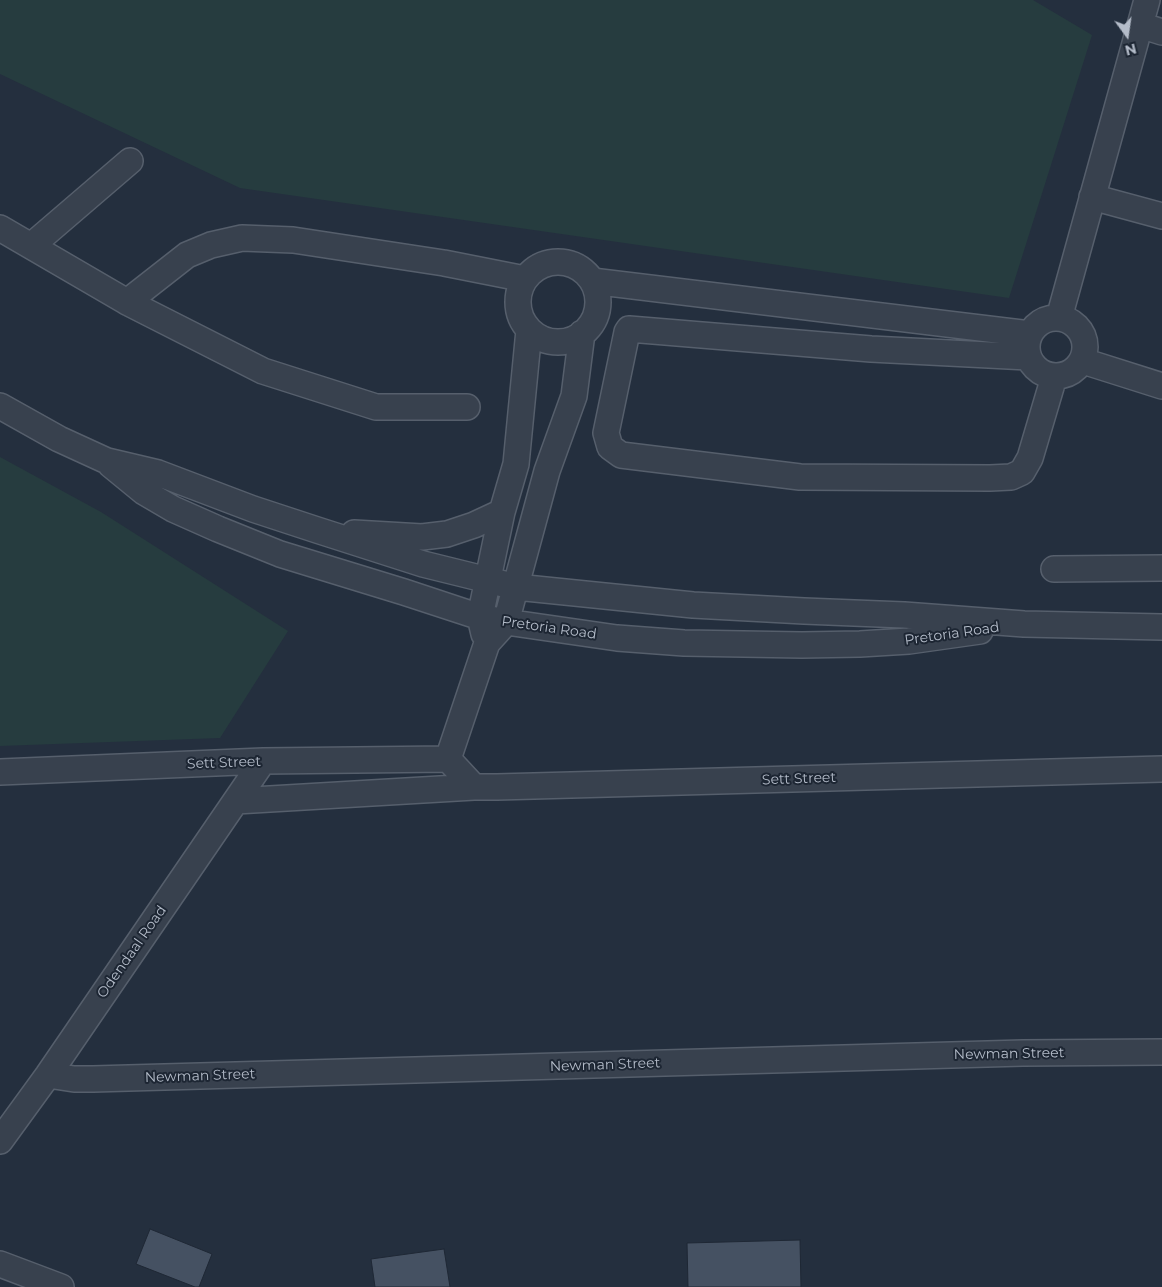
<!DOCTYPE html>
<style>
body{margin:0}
#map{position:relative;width:1162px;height:1287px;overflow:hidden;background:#242f3e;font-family:Montserrat,sans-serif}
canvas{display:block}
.north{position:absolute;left:1102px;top:10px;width:50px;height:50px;-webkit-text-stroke:4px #1d2633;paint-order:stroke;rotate:166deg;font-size:14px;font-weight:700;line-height:20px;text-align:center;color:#b4bcc9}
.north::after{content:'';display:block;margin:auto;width:18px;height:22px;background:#b4bcc9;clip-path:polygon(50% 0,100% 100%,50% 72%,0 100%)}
</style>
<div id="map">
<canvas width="1162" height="1287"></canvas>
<div class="north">N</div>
</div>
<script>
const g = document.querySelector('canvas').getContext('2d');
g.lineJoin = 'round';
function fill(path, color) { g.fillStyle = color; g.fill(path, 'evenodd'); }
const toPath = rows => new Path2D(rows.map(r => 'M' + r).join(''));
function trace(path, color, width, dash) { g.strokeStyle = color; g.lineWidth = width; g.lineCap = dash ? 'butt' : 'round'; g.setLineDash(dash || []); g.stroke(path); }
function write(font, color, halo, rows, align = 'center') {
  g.font = font + ' Montserrat,sans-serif'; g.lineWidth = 4; g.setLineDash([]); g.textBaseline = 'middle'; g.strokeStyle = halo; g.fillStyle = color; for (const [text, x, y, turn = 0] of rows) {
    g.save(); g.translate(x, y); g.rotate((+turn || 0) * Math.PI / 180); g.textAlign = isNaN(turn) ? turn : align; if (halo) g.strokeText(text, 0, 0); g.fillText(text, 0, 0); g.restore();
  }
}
fill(toPath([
 [0,0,1033,0,1092,35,1009,298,240,188,0,74],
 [0,457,101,512,288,631,220,738,0,746]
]), '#263c3f');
const building = toPath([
 [150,1229,212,1254,199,1287,195,1287,136,1264,150,1229],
 [800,1240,801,1287,688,1287,687,1243,800,1240],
 [444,1249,450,1287,375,1287,371,1259,444,1249]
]);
fill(building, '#455162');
trace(building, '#1f2835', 1);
const minor = toPath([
 [1140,25,1162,32],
 [1092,197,1162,216],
 [0,228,127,302,263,371,376,407,467,407],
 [31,246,130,161],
 '518 302a40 40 0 1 1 80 0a40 40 0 1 1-80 0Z',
 [592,281,1030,334],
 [127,302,187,255,211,245,242,238,293,240,444,263,525,279],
 '1027 347a29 29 0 1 1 58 0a29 29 0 1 1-58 0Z',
 [1059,318,1147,0],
 [1028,357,871,349,629,329,627,332,606,433,610,447,621,455,800,477,990,478,1011,477,1022,472,1030,458,1054,377],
 [1083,361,1162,386],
 [0,406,59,439,107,461,158,473,253,509,317,530,423,564,516,587,693,605,804,611,904,615,1024,624,1162,627],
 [111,465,144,492,173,509,218,529,280,554,404,592,480,617,506,622,617,638,684,643,802,645,860,644,909,641,980,631],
 [354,533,422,537,447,534,474,525,502,512],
 [1054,569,1162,568],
 [484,634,480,617,502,512,516,464,529,330],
 [448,759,487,643,506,622,547,471,574,396,582,333],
 [0,772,263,761,448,759,474,787,497,787,1162,769],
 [236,801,474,787],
 [48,1075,74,1079,93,1079,1023,1053,1162,1052],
 [0,1141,48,1075,263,761],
 [0,1264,61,1287]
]);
trace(minor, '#565f6c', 28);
trace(minor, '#38414e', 25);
write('14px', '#b4bcc9', '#1d2633', [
 ["Pretoria Road",549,628,8],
 ["Pretoria Road",952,634,-8],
 ["Sett Street",224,763,-2],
 ["Sett Street",799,779,-2],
 ["Odendaal Road",132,952,-55],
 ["Newman Street",1009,1054,-1],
 ["Newman Street",605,1065,-2],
 ["Newman Street",200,1076,-2]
]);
</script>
